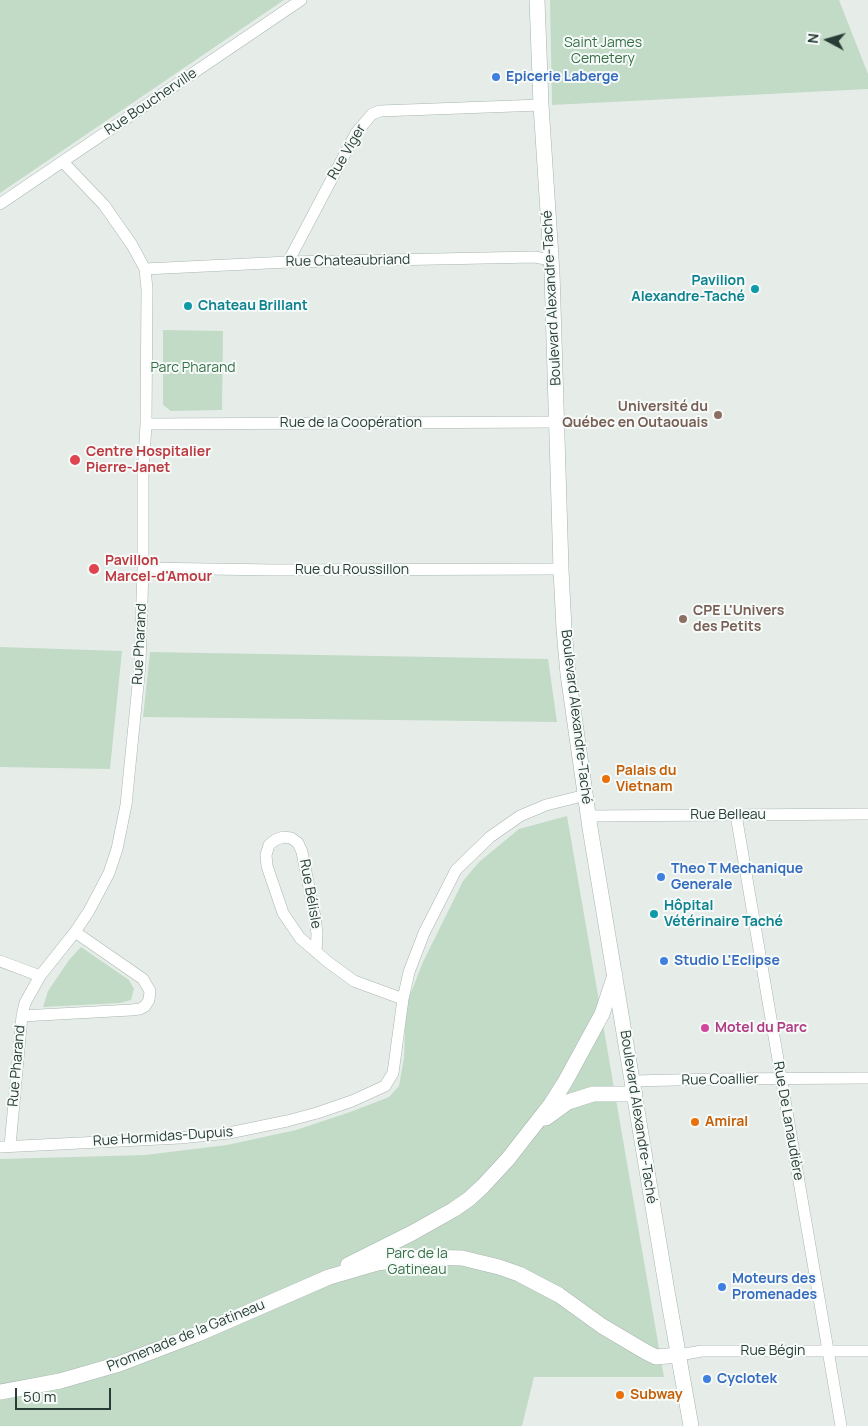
<!DOCTYPE html>
<meta charset="utf-8">
<style>
body{margin:0}
#map{position:relative;width:868px;height:1426px;overflow:hidden;background:#e6ede9;font-family:Manrope,sans-serif}
canvas{display:block}
.north{position:absolute;left:803px;top:15px;width:50px;height:50px;-webkit-text-stroke:4px #f6faf8;paint-order:stroke;rotate:276deg;font-size:14px;font-weight:700;line-height:20px;text-align:center;color:#273d35}
.north::after{content:'';display:block;margin:auto;width:18px;height:22px;background:#273d35;clip-path:polygon(50% 0,100% 100%,50% 72%,0 100%)}
.scale{position:absolute;left:15px;top:1388px;width:96px;height:22px;box-sizing:border-box;border:2px solid #273d35;border-top:0;padding-left:6px;font-size:15px;line-height:18px;white-space:nowrap;color:#273d35;-webkit-text-stroke:4px #f6faf8;paint-order:stroke}
</style>
<div id="map">
<canvas width="868" height="1426"></canvas>
<div class="north">N</div>
<div class="scale">50 m</div>
</div>
<script>
const g = document.querySelector('canvas').getContext('2d');
g.lineJoin = 'round';
function fill(path, color) { g.fillStyle = color; g.fill(path, 'evenodd'); }
const toPath = rows => new Path2D(rows.map(r => 'M' + r).join(''));
function trace(path, color, width, dash) { g.strokeStyle = color; g.lineWidth = width; g.lineCap = dash ? 'butt' : 'round'; g.setLineDash(dash || []); g.stroke(path); }
function write(font, color, halo, rows, align = 'center') {
  g.font = font + ' Manrope,sans-serif'; g.lineWidth = 4; g.setLineDash([]); g.textBaseline = 'middle'; g.strokeStyle = halo; g.fillStyle = color; for (const [text, x, y, turn = 0] of rows) {
    g.save(); g.translate(x, y); g.rotate((+turn || 0) * Math.PI / 180); g.textAlign = isNaN(turn) ? turn : align; if (halo) g.strokeText(text, 0, 0); g.fillText(text, 0, 0); g.restore();
  }
}
fill(toPath([
 [0,0,284,0,0,193],
 [550,0,839,0,868,74,868,89,552,105],
 [163,330,223,331,222,410,171,411,163,405],
 [0,647,122,651,110,769,0,767],
 [150,652,548,659,557,722,143,717],
 [567,816,664,1377,534,1377,522,1426,0,1426,0,1159,145,1155,227,1145,296,1130,353,1111,389,1097,399,1086,404,1058,406,1005,423,962,463,881,479,862,519,829],
 [81,947,129,980,134,989,131,1000,120,1003,43,1007,48,991,69,960]
]), '#c2dbc7');
const minor = toPath([
 [0,204,301,0],
 [288,262,356,133,372,114,380,111,541,105],
 [145,269,288,262,535,257,551,260],
 [146,424,557,422],
 [143,568,275,570,561,569],
 [736,815,841,1426],
 [589,816,868,814],
 [316,952,317,934,315,917,302,852,298,843,291,838,283,837,275,840,269,845,266,855,267,866,283,913,300,938,328,962,354,981,403,999],
 [0,961,40,976],
 [22,1016,131,1010,140,1009,145,1006,149,1000,150,991,143,979,75,932],
 [633,1081,716,1079,868,1078],
 [10,1146,22,1016,25,1003,40,976,75,932,89,911,109,873,117,849,126,805,140,665,143,568,143,475,146,424,147,289,145,269,132,245,104,205,63,162],
 [0,1147,180,1138,229,1133,287,1121,317,1113,352,1101,385,1086,393,1073,403,999,409,972,424,933,456,870,490,837,520,816,546,805,586,795],
 [679,1355,702,1351,868,1351]
]);
const tertiary = toPath([
 [546,1118,568,1102,593,1094,635,1094],
 [348,1265,412,1233,453,1210,469,1199,483,1186,508,1159,551,1104,565,1082,602,1014,615,975],
 [0,1392,60,1381,119,1364,198,1334,329,1277,377,1263,420,1257,462,1258,499,1267,519,1274,559,1295,602,1326,646,1352,656,1357,679,1355]
]);
const secondary = toPath([
 [537,0,541,105,552,273,561,569,564,629,568,674,590,828,667,1291,691,1426]
]);
trace(minor, '#a9b5af', 12);
trace(tertiary, '#a9b5af', 16);
trace(secondary, '#a3b5ad', 16);
trace(minor, '#fff', 11);
trace(tertiary, '#fff', 15);
trace(secondary, '#fff', 15);
for (const [x, y, r, color] of [
 [496,77,5,"#3f7fe0"],
 [755,289,5,"#0f9aa8"],
 [188,306,5,"#0f9aa8"],
 [718,415,5,"#8d6e63"],
 [75,460,6,"#e0444e"],
 [94,569,6,"#e0444e"],
 [683,619,5,"#8d6e63"],
 [606,779,5,"#e8710a"],
 [661,877,5,"#3f7fe0"],
 [654,914,5,"#0f9aa8"],
 [664,961,5,"#3f7fe0"],
 [705,1028,5,"#d1479c"],
 [695,1122,5,"#e8710a"],
 [722,1287,5,"#3f7fe0"],
 [707,1379,5,"#3f7fe0"],
 [620,1395,5,"#e8710a"]
]) { const dot = new Path2D(); dot.arc(x, y, r, 0, 2 * Math.PI); g.fillStyle = color; g.fill(dot); trace(dot, '#f6faf8', 2); }
write('14px', '#367047', '#f6faf8', [
 ["Saint James",603,43],
 ["Cemetery",603,59],
 ["Parc Pharand",193,368],
 ["Parc de la",417,1254],
 ["Gatineau",417,1270]
]);
write('bold 14px', '#366cbe', '#f6faf8', [
 ["Epicerie Laberge",506,77],
 ["Theo T Mechanique",671,869],
 ["Generale",671,885],
 ["Studio L'Eclipse",674,961],
 ["Moteurs des",732,1279],
 ["Promenades",732,1295],
 ["Cyclotek",717,1379]
], 'left');
write('14px', '#273d35', '#f6faf8', [
 ["Rue Boucherville",151,102,-34],
 ["Rue Viger",347,152,-60],
 ["Rue Chateaubriand",348,261,-1],
 ["Boulevard Alexandre-Taché",552,298,-93],
 ["Rue de la Coopération",351,423],
 ["Rue du Roussillon",352,570],
 ["Rue Pharand",140,644,-87],
 ["Boulevard Alexandre-Taché",576,717,83],
 ["Rue Belleau",728,815],
 ["Rue Bélisle",310,894,80],
 ["Rue Pharand",17,1066,-85],
 ["Rue Coallier",720,1080,-1],
 ["Boulevard Alexandre-Taché",638,1117,81],
 ["Rue De Lanaudière",788,1121,80],
 ["Rue Hormidas-Dupuis",163,1137,-4],
 ["Promenade de la Gatineau",186,1336,-22],
 ["Rue Bégin",773,1351]
]);
write('bold 14px', '#0d838f', '#f6faf8', [
 ["Pavilion",745,281,"right"],
 ["Alexandre-Taché",745,297,"right"],
 ["Chateau Brillant",198,306],
 ["Hôpital",664,906],
 ["Vétérinaire Taché",664,922]
], 'left');
write('bold 14px', '#785e54', '#f6faf8', [
 ["Université du",708,407],
 ["Québec en Outaouais",708,423],
 ["CPE L'Univers",693,611,"left"],
 ["des Petits",693,627,"left"]
], 'right');
write('bold 14px', '#be3a42', '#f6faf8', [
 ["Centre Hospitalier",86,452],
 ["Pierre-Janet",86,468],
 ["Pavillon",105,561],
 ["Marcel-d'Amour",105,577]
], 'left');
write('bold 14px', '#c56008', '#f6faf8', [
 ["Palais du",616,771],
 ["Vietnam",616,787],
 ["Amiral",705,1122],
 ["Subway",630,1395]
], 'left');
write('bold 14px', '#b23c85', '#f6faf8', [
 ["Motel du Parc",715,1028]
], 'left');
</script>
